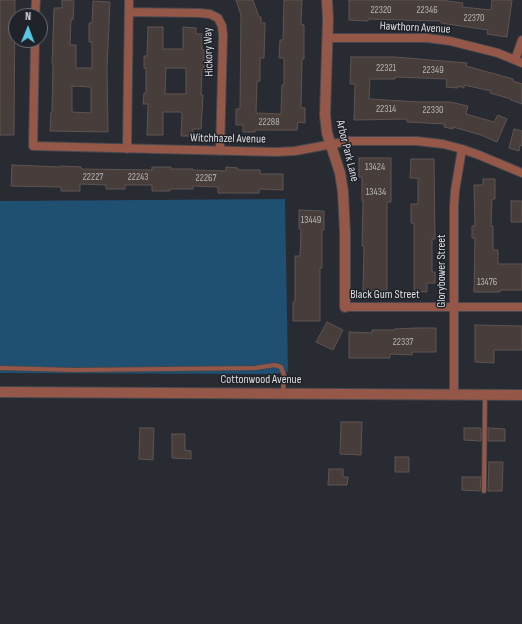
<!DOCTYPE html>
<style>
body{margin:0}
#map{position:relative;width:522px;height:624px;overflow:hidden;background:#282b32;font-family:"Sofia Sans Condensed",sans-serif}
canvas{display:block}
.north{position:absolute;left:8px;top:8px;width:40px;height:40px;box-sizing:border-box;background:#1f2228;border:1px solid #6b6d72;border-radius:50%;rotate:1deg;font-size:11px;font-weight:700;line-height:16px;text-align:center;color:#dcdee2}
.north::after{content:'';display:block;margin:auto;width:14px;height:18px;background:#57c9e2;clip-path:polygon(50% 0,100% 100%,50% 72%,0 100%)}
</style>
<div id="map">
<canvas width="522" height="624"></canvas>
<div class="north">N</div>
</div>
<script>
const g = document.querySelector('canvas').getContext('2d');
g.lineJoin = 'round';
function fill(path, color) { g.fillStyle = color; g.fill(path, 'evenodd'); }
const toPath = rows => new Path2D(rows.map(r => 'M' + r).join(''));
function trace(path, color, width, dash) { g.strokeStyle = color; g.lineWidth = width; g.lineCap = dash ? 'butt' : 'round'; g.setLineDash(dash || []); g.stroke(path); }
function write(font, color, halo, rows, align = 'center') {
  g.font = font + ' "Sofia Sans Condensed",sans-serif'; g.lineWidth = 3; g.setLineDash([]); g.textBaseline = 'middle'; g.strokeStyle = halo; g.fillStyle = color; for (const [text, x, y, turn = 0] of rows) {
    g.save(); g.translate(x, y); g.rotate((+turn || 0) * Math.PI / 180); g.textAlign = isNaN(turn) ? turn : align; if (halo) g.strokeText(text, 0, 0); g.fillText(text, 0, 0); g.restore();
  }
}
fill(toPath([
 [285,199,288,372,272,374,0,373,0,201]
]), '#1f4f71');
const building = toPath([
 [0,0,15,0,14,135,0,135,0,0],
 [62,0,74,1,73,20,71,19,70,45,76,45,76,68,92,68,92,42,89,42,89,23,92,23,93,1,110,2,107,68,108,132,50,131,51,112,52,112,53,64,52,64,54,8,62,8,62,0],
 [72,86,91,87,91,113,72,112,72,86],
 [236,0,253,0,259,17,261,17,261,23,265,23,264,58,260,58,260,81,257,81,256,113,281,114,282,85,284,85,284,58,279,58,280,40,283,40,284,0,302,0,301,24,304,25,304,59,302,59,301,108,305,108,305,123,298,122,297,130,255,130,255,132,243,132,243,125,236,125,236,109,240,109,241,15,236,0],
 [349,0,441,0,463,3,462,7,491,10,492,0,512,0,507,37,487,34,488,30,441,23,441,21,368,19,368,21,349,20,349,0],
 [148,27,163,27,163,49,183,49,183,27,196,28,196,34,202,34,202,50,204,50,204,69,202,69,201,95,203,95,201,129,193,129,193,136,181,136,182,113,180,112,163,112,163,135,147,135,148,104,143,104,144,93,146,93,146,68,144,68,144,56,147,56,148,27],
 [166,68,186,68,186,94,165,94,166,68],
 [351,57,395,57,467,63,466,66,513,79,513,81,522,84,522,104,511,100,511,99,490,93,491,91,464,85,464,88,458,86,458,88,446,87,447,79,395,77,395,79,370,79,369,99,420,102,450,102,468,106,466,114,494,122,498,115,507,119,497,142,481,135,453,127,453,129,444,127,445,124,407,122,407,119,354,120,355,84,350,84,351,57],
 [514,129,522,131,522,146,520,145,519,151,509,148,514,129],
 [359,158,391,158,391,202,387,202,387,291,363,291,364,246,362,246,363,201,362,201,362,177,359,177,359,158],
 [411,159,434,159,435,239,432,239,432,272,435,272,435,283,427,283,427,292,414,291,414,223,411,223,411,204,418,204,418,178,410,178,411,159],
 [12,165,61,167,61,166,81,167,81,169,152,170,152,167,171,167,171,169,193,169,193,170,226,171,226,167,238,168,238,170,260,170,260,174,283,174,283,190,260,189,259,193,218,193,218,187,193,186,193,189,170,189,170,191,152,191,152,185,125,185,125,189,106,189,106,185,80,184,80,191,61,191,61,187,11,186,12,165],
 [483,179,495,179,495,199,492,199,491,226,493,226,493,250,498,250,498,264,522,264,522,290,500,290,500,292,474,292,475,238,472,238,472,226,475,226,474,185,483,185,483,179],
 [511,201,522,201,522,222,511,222,511,201],
 [299,210,324,211,324,230,322,230,322,268,320,268,320,321,293,321,293,302,295,302,295,256,300,256,301,229,299,229,299,210],
 [327,322,343,330,333,350,316,342,327,322],
 [475,325,522,326,522,350,494,350,494,363,475,362,475,325],
 [417,328,436,328,436,352,412,352,412,355,390,354,390,358,349,358,349,332,372,333,372,330,394,330,394,329,417,328],
 [341,422,362,422,361,455,340,454,341,422],
 [140,428,154,428,153,460,139,459,140,428],
 [464,428,481,428,481,441,464,440,464,428],
 [488,428,505,429,505,441,488,441,488,428],
 [172,434,185,434,185,450,191,451,191,459,172,458,172,434],
 [395,457,409,457,409,472,395,472,395,457],
 [489,462,503,462,502,491,488,491,489,462],
 [329,469,343,469,343,477,348,477,347,485,328,485,329,469],
 [462,477,481,477,480,491,462,490,462,477]
]);
fill(building, '#473e3b');
trace(building, '#5e5452', 1);
const service = toPath([
 [0,368,75,370,255,368,275,365,281,367,284,375,283,393],
 [484,491,485,395]
]);
const minor = toPath([
 [129,12,200,13,210,14,218,18,222,26,223,36,220,151],
 [35,16,36,0],
 [327,38,427,38,450,41,498,53,522,63],
 [35,40,33,146,276,152,295,151,349,141,417,141,443,144,462,149,479,155,522,173],
 [515,60,522,40],
 [127,149,129,0],
 [345,307,522,307],
 [454,394,454,206,455,191,462,149]
]);
const tertiary = toPath([
 [327,0,328,19,325,115,327,133,340,173,343,192,345,233,345,307],
 [0,392,522,395]
]);
trace(service, '#45484e', 5.5);
trace(minor, '#45484e', 10);
trace(tertiary, '#45484e', 12);
trace(service, '#945748', 4);
trace(minor, '#945748', 8);
trace(tertiary, '#945748', 10);
write('10px', '#b7b6b8', null, [
 ["22320",381,10],
 ["22346",427,10],
 ["22370",474,18],
 ["22321",386,68],
 ["22349",433,70],
 ["22314",386,109],
 ["22330",433,110],
 ["22288",269,122],
 ["13424",375,167],
 ["22227",93,177],
 ["22243",138,177],
 ["22267",206,178],
 ["13434",376,192],
 ["13449",311,220],
 ["13476",487,282],
 ["22337",403,342]
]);
write('12px', '#dcdee2', '#1f2228', [
 ["Hawthorn Avenue",415,28,3],
 ["Hickory Way",209,52,-92],
 ["Witchhazel Avenue",228,139,1],
 ["Arbor Park Lane",347,151,76],
 ["Glorybower Street",442,271,-90],
 ["Black Gum Street",385,295],
 ["Cottonwood Avenue",261,380]
]);
</script>
